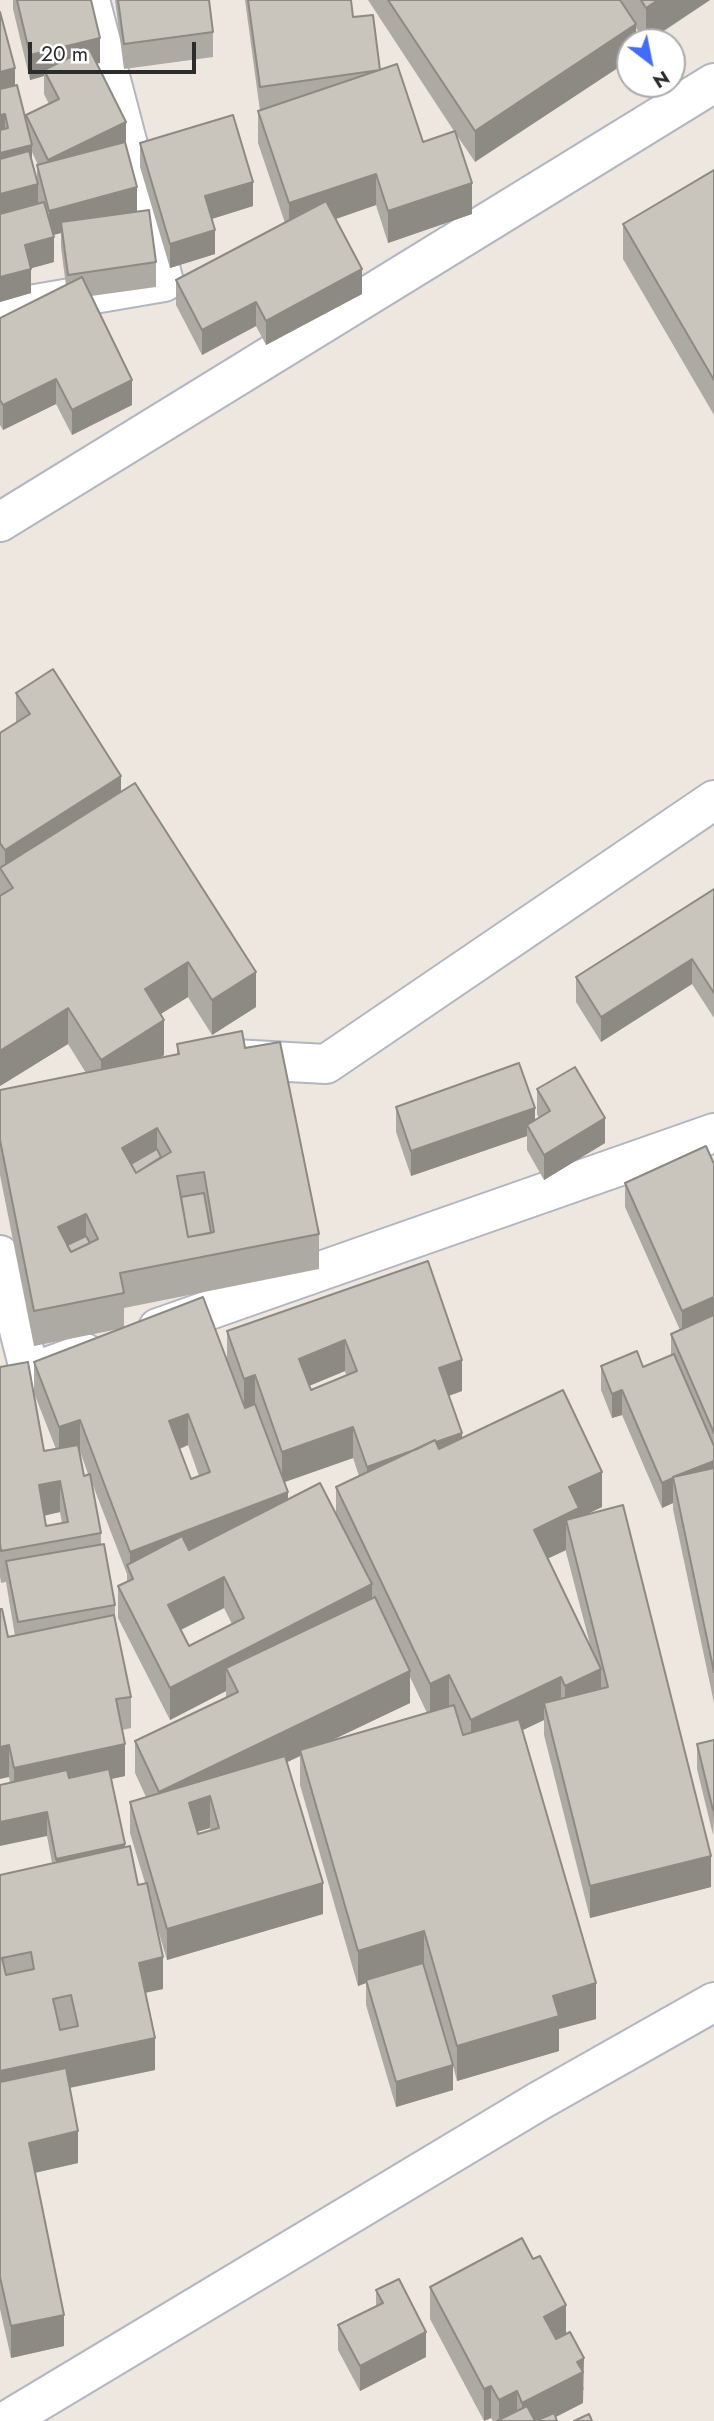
<!DOCTYPE html>
<style>
body{margin:0}
#map{position:relative;width:714px;height:2421px;overflow:hidden;background:#eee7df;font-family:Jost,sans-serif}
canvas{display:block}
.north{position:absolute;left:616px;top:28px;width:70px;height:70px;box-sizing:border-box;background:#fff;border:2px solid #ababab;border-radius:50%;rotate:148deg;font-size:19px;font-weight:700;line-height:28px;text-align:center;color:#2c2c2c}
.north::after{content:'';display:block;margin:auto;width:24px;height:32px;background:#416cf9;clip-path:polygon(50% 0,100% 100%,50% 72%,0 100%)}
.scale{position:absolute;left:28px;top:42px;width:168px;height:32px;box-sizing:border-box;border:4px solid #2c2c2c;border-top:0;padding-left:9px;font-size:21px;line-height:24px;white-space:nowrap;color:#2c2c2c;-webkit-text-stroke:5px #fff;paint-order:stroke}
</style>
<div id="map">
<canvas width="714" height="2421"></canvas>
<div class="north">N</div>
<div class="scale">20 m</div>
</div>
<script>
const g = document.querySelector('canvas').getContext('2d');
g.lineJoin = 'round';
const toPath = rows => new Path2D(rows.map(r => 'M' + r).join(''));
function trace(path, color, width, dash) { g.strokeStyle = color; g.lineWidth = width; g.lineCap = dash ? 'butt' : 'round'; g.setLineDash(dash || []); g.stroke(path); }
function fill(path, color) { g.fillStyle = color; g.fill(path, 'evenodd'); }
const street = toPath([
 [0,310,164,282,90,0],
 [0,522,714,83],
 [234,1059,326,1064,714,800],
 [0,1255,30,1373,85,1353],
 [158,1328,714,1133],
 [6,2421,539,2101,714,2002]
]);
trace(street, '#b2b6c0', 42);
trace(street, '#fff', 38);
fill(toPath([
 [13,0,91,0,100,63,97,63,126,147,137,212,156,262,156,287,91,296,132,405,72,435,56,404,3,430,0,425,0,318,66,286,61,247,61,233,53,235,54,262,31,268,31,293,0,302,0,12,15,85,26,121,26,115,49,104,44,94,44,76,30,80,13,9],
 [32,152,38,165,37,165,37,180,32,160],
 [115,0,209,0,213,32,213,57,124,69],
 [245,0,351,0,353,17,380,70,423,142,454,131,368,0,710,0,648,42,646,42,636,28,636,42,475,162,456,134,472,214,388,243,376,205,336,219,362,294,266,345,256,326,202,355,176,305,176,280,285,223,258,143,258,111,260,111],
 [140,143,253,206,212,219,215,254,170,268,140,167],
 [714,170,714,415,623,259,623,224],
 [16,693,121,792,256,1007,212,1035,188,997,160,1014,164,1055,159,1058,177,1055,177,1044,245,1048,319,1234,319,1269,124,1308,124,1327,227,1360,227,1331,428,1261,462,1391,449,1396,462,1439,602,1507,584,1515,711,1887,590,1918,544,1735,544,1720,522,1730,596,2019,559,2029,559,2051,457,2081,453,2066,453,2090,396,2107,366,2005,366,1983,358,1986,300,1785,300,1756,287,1762,323,1914,167,1960,155,1920,163,1989,145,1993,155,2070,70,2088,78,2163,35,2173,64,2346,11,2358,0,2309,0,1875,52,1863,47,1836,10,1783,9,1777,8,1637,15,1636,6,1582,1,1583,0,1576,0,1367,44,1451,56,1449,34,1393,34,1362,119,1329,34,1346,0,1175,0,1090,86,1073,68,1044,0,1086,0,733,16,723],
 [345,1371,346,1375,311,1390,309,1386],
 [188,1445,199,1476,191,1479,180,1449],
 [80,1451,88,1474,84,1476],
 [353,1458,359,1476,336,1487,336,1515,288,1499,284,1482],
 [91,1480,127,1574,127,1582,118,1586,118,1618,170,1720,226,1691,226,1698,135,1741,135,1773,146,1797,130,1802,130,1833,145,1883,138,1885,125,1848,111,1779,125,1776,122,1730,131,1728,131,1697,115,1623,115,1605,101,1545,101,1533],
 [60,1512,62,1523,46,1526,44,1515],
 [566,1550,566,1552,591,1648,547,1559],
 [224,1608,232,1624,189,1646,181,1630],
 [410,1677,427,1713,332,1740,410,1703],
 [210,1828,211,1830,198,1834,197,1832],
 [714,889,714,1018,692,984,601,1042,576,1002,576,977],
 [537,1089,605,1143,544,1180,527,1150,527,1136,411,1176,396,1132,396,1107,535,1120,539,1118,537,1114],
 [714,1164,714,1703,673,1509,673,1503,662,1508,622,1415,612,1418,601,1390,601,1366,643,1367,671,1355,671,1334,680,1330,625,1207,625,1183],
 [714,1740,713,1835,697,1769,697,1744],
 [430,2287,566,2334,584,2389,583,2390,583,2403,555,2417,557,2421,493,2421,491,2418,484,2421,430,2319],
 [376,2290,426,2357,360,2391,338,2350,338,2325,376,2306]
]), '#ada9a3');
fill(toPath([
 [658,0,710,0,646,42,646,8],
 [636,24,636,42,630,42,630,60,475,162,475,131],
 [100,38,100,63,47,76,44,70,44,76,30,80,30,55],
 [15,68,15,93,0,97,0,72],
 [5,114,5,138,0,140,0,115],
 [126,122,126,147,48,185,48,160],
 [32,145,32,170,0,178,0,153],
 [376,174,376,205,289,235,289,203],
 [253,182,253,206,205,221,205,196],
 [472,183,472,214,388,243,388,211],
 [38,184,38,209,0,219,0,194],
 [137,187,137,212,61,222,61,233,49,236,49,211],
 [215,230,215,254,170,268,170,244],
 [54,237,54,262,25,270,25,245],
 [31,269,31,293,0,302,0,277],
 [362,269,362,294,266,345,266,321],
 [256,302,256,326,202,355,202,330],
 [56,379,56,404,3,430,3,405],
 [132,380,132,405,72,435,72,410],
 [121,776,121,807,5,876,5,850],
 [692,959,692,984,601,1042,601,1017],
 [188,962,188,997,145,1024,145,989],
 [256,972,256,1007,212,1035,212,1000],
 [68,1008,68,1044,0,1086,0,1051],
 [164,1020,164,1055,101,1096,101,1060],
 [535,1108,535,1133,527,1125,527,1136,411,1176,411,1151],
 [605,1118,605,1143,544,1180,544,1155],
 [157,1128,157,1163,128,1180,122,1148],
 [86,1214,86,1250,58,1249,58,1227],
 [714,1297,714,1321,682,1335,682,1311],
 [345,1340,345,1371,299,1390,299,1359],
 [462,1360,462,1391,439,1399,439,1368],
 [255,1375,255,1407,244,1410,244,1379],
 [622,1390,622,1415,612,1418,612,1394],
 [188,1414,188,1445,169,1453,169,1421],
 [80,1420,80,1451,59,1459,59,1427],
 [353,1427,353,1458,282,1483,282,1452],
 [462,1433,462,1464,367,1498,367,1467],
 [714,1461,714,1485,673,1478],
 [602,1472,602,1507,579,1518,566,1520,566,1550,534,1565,534,1530,569,1487],
 [673,1479,673,1503,662,1508,662,1483],
 [60,1481,60,1512,39,1517,39,1485],
 [288,1492,288,1523,133,1579,130,1573,130,1552],
 [224,1577,224,1608,168,1636,168,1605],
 [372,1584,372,1616,226,1668,226,1691,170,1720,170,1688],
 [601,1669,601,1704,565,1722,565,1686],
 [410,1671,410,1703,301,1755,300,1750,300,1756,210,1799,210,1828,189,1834,159,1792],
 [449,1675,449,1710,430,1719,430,1684],
 [561,1677,561,1712,544,1703,544,1720,471,1755,471,1720],
 [125,1744,125,1776,14,1800,14,1768],
 [9,1745,9,1777,0,1779,0,1747],
 [713,1810,714,1810,713,1835],
 [47,1812,47,1836,0,1846,0,1822],
 [125,1844,125,1869,56,1883,56,1859],
 [711,1856,711,1887,590,1918,590,1886],
 [323,1883,323,1914,167,1960,167,1929],
 [424,1931,424,1966,366,1980,366,1983,358,1986,358,1951],
 [163,1957,163,1989,139,1994,139,1963],
 [596,1983,596,2019,559,2029,559,2051,457,2081,457,2046,553,1996],
 [155,2038,155,2070,0,2102,0,2071],
 [453,2065,453,2090,396,2107,396,2082],
 [78,2131,78,2163,29,2174,29,2143],
 [566,2305,566,2337,544,2348,544,2317],
 [64,2315,64,2346,11,2358,11,2326],
 [426,2332,426,2357,360,2391,360,2366],
 [584,2358,583,2403,548,2421,522,2421,522,2403],
 [491,2386,491,2418,484,2421,484,2389],
 [517,2391,517,2421,499,2421,499,2400]
]), '#8d8a84');
const building = toPath([
 [17,0,91,0,100,38,30,55,17,0],
 [118,0,209,0,213,32,124,44,118,0],
 [248,0,351,0,353,17,373,15,380,70,260,87,248,0],
 [388,0,620,0,636,24,475,131,388,0],
 [641,0,658,0,646,8,641,0],
 [0,12,15,68,0,72,0,12],
 [89,48,126,122,48,160,26,115,59,99,44,70,89,48],
 [397,64,423,142,455,131,472,183,388,211,376,174,289,203,258,111,397,64],
 [17,85,32,145,0,153,0,130,8,128,5,114,0,115,0,89,17,85],
 [233,115,253,182,205,196,215,230,170,244,140,143,233,115],
 [125,142,137,187,49,211,37,165,125,142],
 [29,151,38,184,0,194,0,159,29,151],
 [714,170,714,380,623,224,714,170],
 [326,201,362,269,266,321,256,302,202,330,176,280,326,201],
 [44,202,54,237,25,245,31,269,0,277,0,214,44,202],
 [149,210,156,262,68,275,61,222,149,210],
 [82,277,132,380,72,410,56,379,3,405,0,400,0,318,82,277],
 [53,669,121,776,5,850,0,843,0,733,30,714,16,693,53,669],
 [135,783,256,972,212,1000,188,962,145,989,164,1020,101,1060,68,1008,0,1051,0,896,13,888,0,868,135,783],
 [714,889,714,993,692,959,601,1017,576,977,714,889],
 [242,1031,245,1048,280,1042,319,1234,120,1273,124,1293,34,1311,0,1140,0,1090,179,1054,177,1044,242,1031],
 [157,1128,171,1152,136,1173,122,1148,157,1128],
 [204,1172,214,1232,188,1237,177,1176,204,1172],
 [86,1214,98,1239,71,1252,58,1227,86,1214],
 [519,1063,535,1108,411,1151,396,1107,519,1063],
 [575,1067,605,1118,544,1155,527,1125,550,1111,537,1089,575,1067],
 [706,1146,714,1164,714,1297,682,1311,625,1183,706,1146],
 [157,1149,161,1157,136,1173,131,1164,157,1149],
 [204,1193,211,1233,188,1237,181,1197,204,1193],
 [86,1236,90,1243,71,1252,67,1245,86,1236],
 [428,1261,462,1360,439,1368,462,1433,436,1442,435,1440,417,1449,367,1467,353,1427,282,1452,255,1375,244,1379,227,1331,428,1261],
 [345,1340,357,1371,311,1390,299,1359,345,1340],
 [203,1297,245,1408,255,1404,288,1492,130,1552,80,1420,59,1427,34,1362,203,1297],
 [188,1414,210,1472,191,1479,169,1421,188,1414],
 [714,1315,714,1433,671,1334,714,1315],
 [637,1351,643,1367,674,1354,714,1446,714,1461,673,1477,673,1478,662,1483,622,1390,612,1394,601,1366,637,1351],
 [28,1362,44,1451,78,1445,84,1476,90,1474,101,1533,1,1551,0,1544,0,1367,28,1362],
 [60,1481,68,1522,46,1526,39,1485,60,1481],
 [563,1390,602,1472,569,1487,579,1508,534,1530,601,1669,565,1686,561,1677,471,1720,449,1675,430,1684,336,1487,435,1440,439,1449,563,1390],
 [714,1468,714,1672,673,1477,714,1468],
 [320,1483,372,1584,170,1688,118,1586,133,1579,127,1565,182,1536,189,1550,320,1483],
 [224,1577,244,1618,189,1646,168,1605,224,1577],
 [623,1505,711,1856,590,1886,544,1703,608,1687,566,1520,623,1505],
 [104,1544,115,1605,18,1622,6,1561,104,1544],
 [375,1597,410,1671,159,1792,135,1741,238,1692,226,1668,375,1597],
 [0,1609,2,1609,8,1637,114,1615,131,1697,116,1699,125,1744,14,1768,9,1745,0,1747,0,1609],
 [454,1705,463,1735,519,1719,596,1983,553,1996,559,2016,457,2046,424,1931,358,1951,300,1750,454,1705],
 [714,1740,714,1810,713,1810,697,1744,714,1740],
 [285,1756,323,1883,167,1929,130,1802,285,1756],
 [210,1796,219,1828,198,1834,189,1803,210,1796],
 [109,1769,125,1844,56,1859,47,1812,0,1822,0,1785,67,1770,69,1778,109,1769],
 [130,1846,138,1885,147,1883,163,1957,139,1963,155,2038,0,2071,0,1875,130,1846],
 [31,1952,34,1969,6,1975,2,1958,31,1952],
 [71,1995,78,2026,60,2030,53,1999,71,1995],
 [423,1963,453,2065,396,2082,366,1980,423,1963],
 [66,2068,78,2131,29,2143,64,2315,11,2326,0,2277,0,2082,66,2068],
 [522,2238,533,2259,540,2256,566,2305,544,2317,556,2339,570,2332,584,2358,577,2362,583,2372,522,2403,517,2391,499,2400,491,2386,484,2389,430,2287,522,2238],
 [399,2279,426,2332,360,2366,338,2325,383,2303,376,2290,399,2279],
 [527,2406,535,2421,497,2421,527,2406],
 [554,2413,557,2421,536,2421,554,2413],
 [589,2414,592,2421,574,2421,589,2414]
]);
fill(building, '#c9c5bd');
trace(building, '#8d8a84', 2);
</script>
